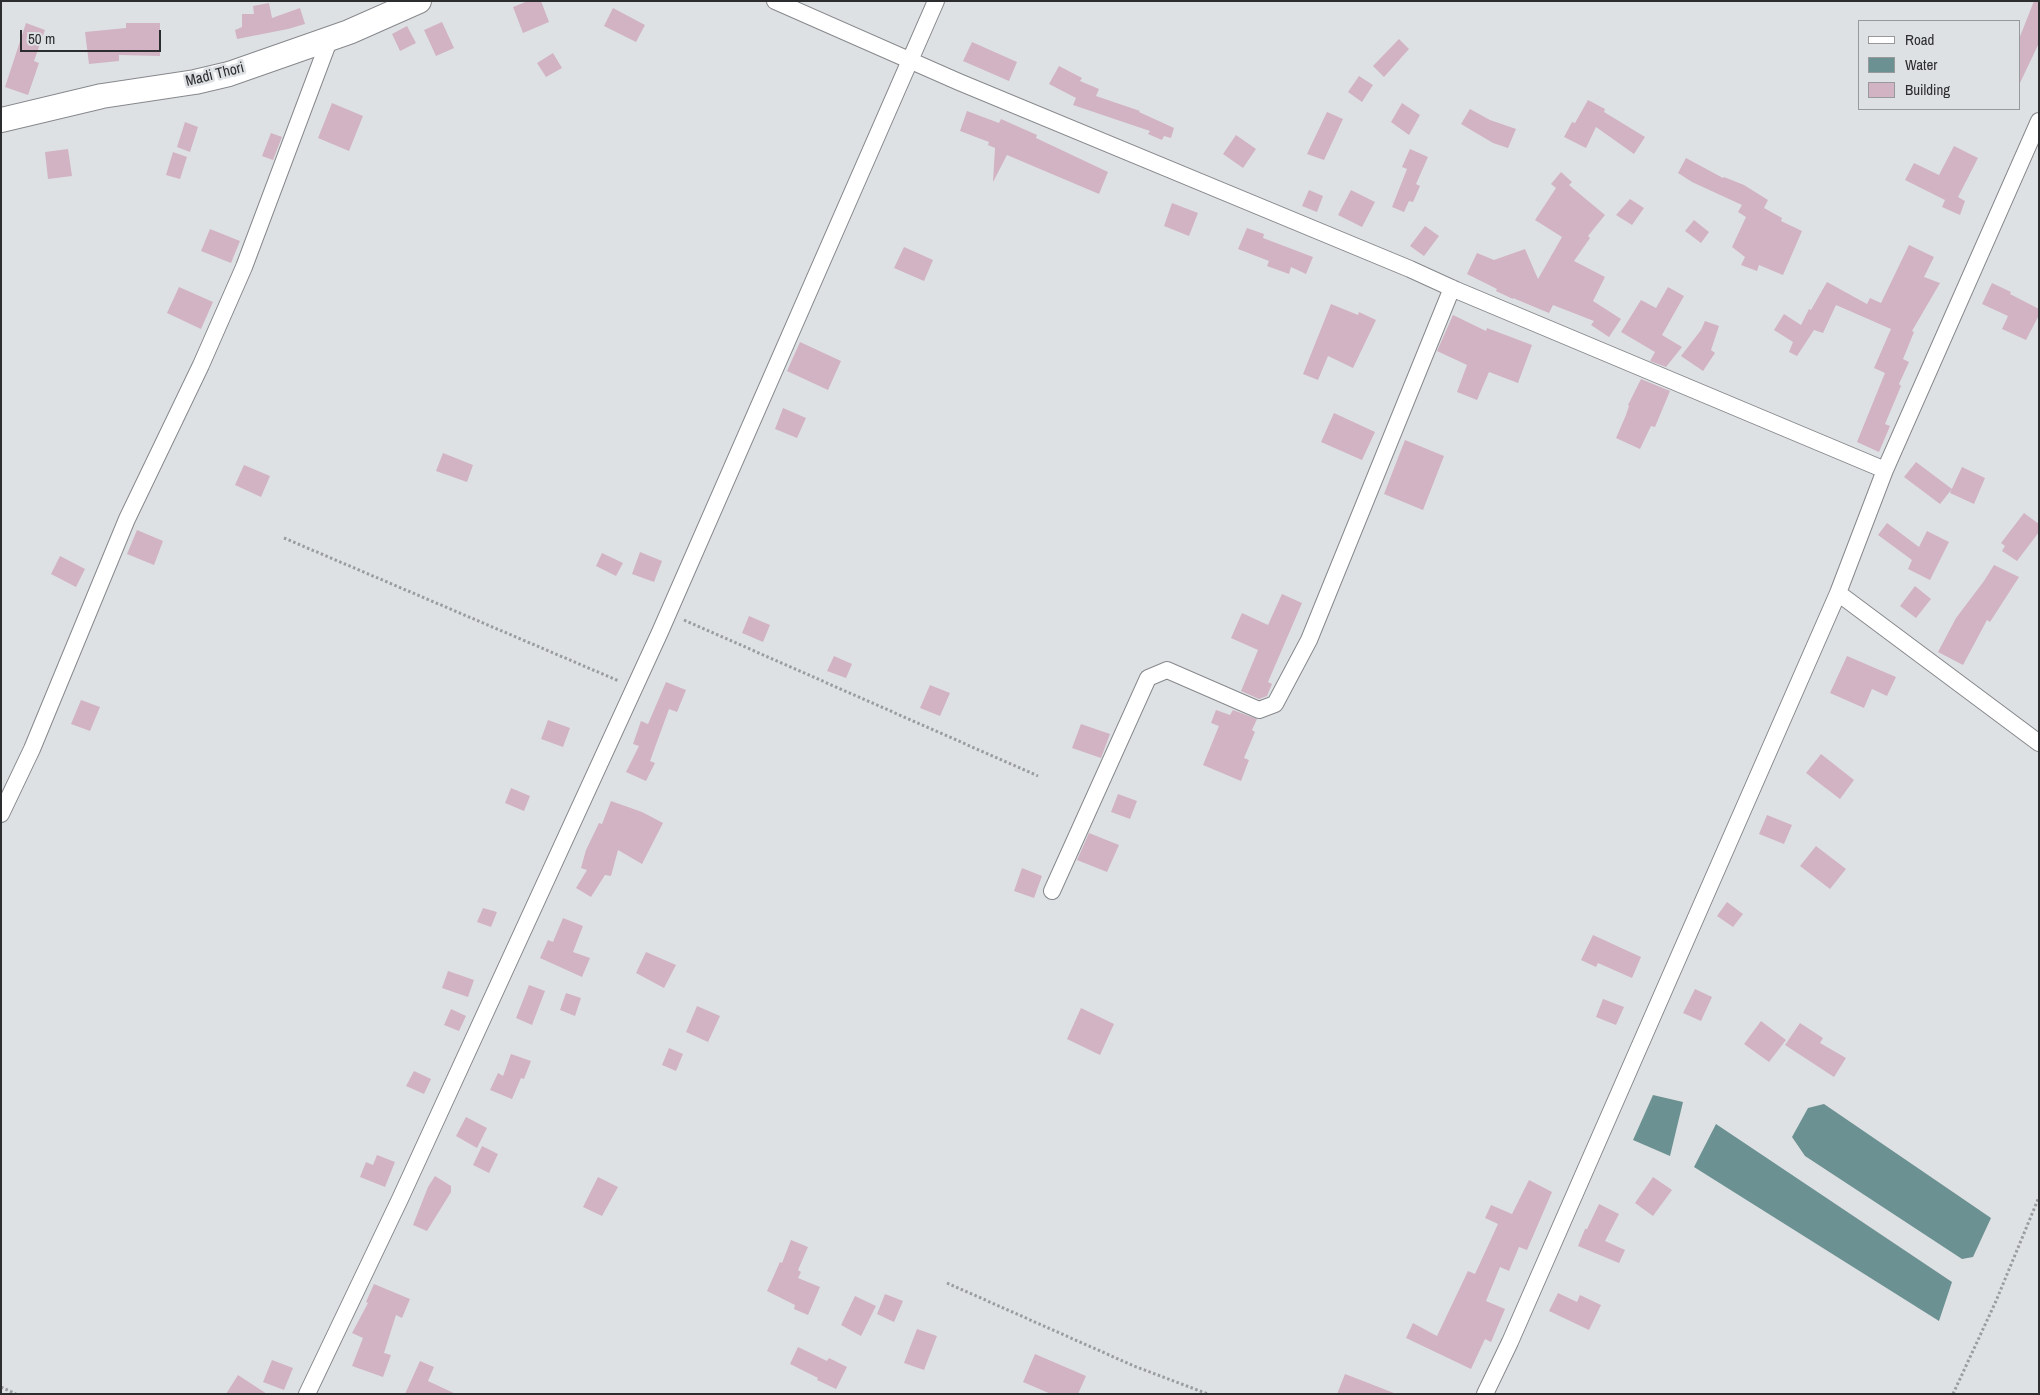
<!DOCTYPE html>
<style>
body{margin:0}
#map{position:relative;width:2040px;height:1395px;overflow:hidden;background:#dee1e4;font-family:"Archivo Narrow",sans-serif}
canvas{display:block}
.frame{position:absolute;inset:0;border:2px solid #2c2d2e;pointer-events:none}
.legend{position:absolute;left:1858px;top:20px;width:162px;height:90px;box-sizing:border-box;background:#dee1e4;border:1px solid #97999b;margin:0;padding:6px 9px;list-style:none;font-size:15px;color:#2c2d2e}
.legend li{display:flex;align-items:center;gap:10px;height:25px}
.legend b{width:25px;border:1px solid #97999b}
.scale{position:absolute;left:20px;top:30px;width:141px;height:22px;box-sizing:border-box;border:2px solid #2c2d2e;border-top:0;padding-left:6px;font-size:15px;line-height:18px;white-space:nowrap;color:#2c2d2e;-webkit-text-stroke:4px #dee1e4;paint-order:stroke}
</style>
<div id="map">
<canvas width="2040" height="1395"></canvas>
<div class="frame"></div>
<ul class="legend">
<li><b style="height:6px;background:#fff"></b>Road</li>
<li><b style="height:14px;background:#6c9192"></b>Water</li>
<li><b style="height:14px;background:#d1b3c3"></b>Building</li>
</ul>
<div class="scale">50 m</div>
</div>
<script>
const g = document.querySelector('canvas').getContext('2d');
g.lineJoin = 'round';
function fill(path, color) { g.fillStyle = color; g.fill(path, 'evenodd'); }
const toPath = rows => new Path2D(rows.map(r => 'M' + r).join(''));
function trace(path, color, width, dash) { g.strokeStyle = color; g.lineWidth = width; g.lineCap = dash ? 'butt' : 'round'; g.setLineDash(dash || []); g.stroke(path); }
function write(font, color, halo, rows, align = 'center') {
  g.font = font + ' "Archivo Narrow",sans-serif'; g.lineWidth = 5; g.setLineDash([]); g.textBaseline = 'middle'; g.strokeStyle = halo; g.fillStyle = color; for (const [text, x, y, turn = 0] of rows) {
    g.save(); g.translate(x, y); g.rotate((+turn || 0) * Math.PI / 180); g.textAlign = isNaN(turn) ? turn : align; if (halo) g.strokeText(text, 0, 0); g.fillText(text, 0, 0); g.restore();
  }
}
fill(toPath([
 [1653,1095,1683,1102,1670,1156,1633,1140],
 [1824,1104,1991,1218,1973,1257,1962,1259,1805,1156,1792,1137,1808,1108],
 [1716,1124,1952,1282,1939,1321,1694,1167]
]), '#6c9192');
fill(toPath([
 [528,1,541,1,549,22,523,33,513,7],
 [2034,1,2039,1,2039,43,2019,85,2019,39],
 [269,3,272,18,300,8,305,24,288,29,237,39,235,30,242,27,242,14,254,14,253,6],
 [613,8,645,25,636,42,604,26],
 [442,22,454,48,436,56,424,30],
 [26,23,45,30,34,61,39,63,28,95,5,87],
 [126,23,160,23,160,56,119,55,119,61,89,64,85,32,126,28],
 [407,26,416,43,400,51,392,34],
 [1399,39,1409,49,1384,77,1373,66],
 [972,42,1017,62,1009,81,963,61],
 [553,53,562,68,546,77,537,63],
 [1059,66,1082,78,1080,81,1099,89,1096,96,1140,111,1139,112,1174,128,1171,138,1164,136,1162,140,1148,134,1150,131,1073,105,1076,98,1049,84],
 [1359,76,1373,85,1362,102,1348,92],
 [1588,100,1605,109,1604,112,1645,137,1634,154,1596,127,1586,148,1564,137,1572,122,1575,123],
 [332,103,363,116,349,151,318,138],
 [1402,103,1420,115,1409,135,1391,122],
 [1470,109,1490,120,1516,129,1508,148,1493,143,1461,124],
 [967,111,999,123,1001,119,1037,135,1036,138,1108,172,1099,194,1007,155,993,182,995,148,988,145,989,142,960,131],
 [1327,112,1343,119,1324,160,1307,154],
 [185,122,198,127,190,152,177,147],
 [271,133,282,137,273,160,262,156],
 [1236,135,1256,149,1243,168,1223,154],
 [1954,146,1978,158,1958,197,1965,201,1960,215,1942,207,1945,200,1905,180,1914,163,1939,175],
 [68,149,72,176,48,179,45,152],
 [1410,149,1428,157,1416,184,1420,186,1413,202,1409,201,1404,212,1392,207,1407,169,1402,167],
 [173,152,187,157,180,179,166,175],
 [1686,158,1723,178,1724,177,1744,185,1768,200,1764,208,1782,218,1781,221,1802,231,1783,275,1759,265,1757,271,1741,265,1745,257,1732,247,1746,217,1738,212,1742,205,1692,182,1678,173],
 [1561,172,1572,182,1569,185,1605,215,1588,236,1590,238,1574,261,1605,277,1593,301,1621,319,1609,337,1591,325,1594,321,1553,305,1549,313,1513,298,1513,299,1496,291,1497,289,1467,274,1477,253,1494,260,1525,249,1538,279,1562,237,1535,220,1556,188,1551,184],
 [1309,190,1323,196,1317,212,1302,206],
 [1351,190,1375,202,1362,227,1338,215],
 [1630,199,1644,208,1632,225,1616,215],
 [1172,203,1198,213,1189,236,1164,226],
 [1694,220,1709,232,1701,243,1685,231],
 [1425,226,1439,236,1424,256,1410,246],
 [1247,228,1264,234,1263,238,1313,257,1306,274,1291,267,1289,274,1267,266,1269,261,1238,249],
 [210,229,240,241,231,263,201,251],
 [1909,245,1934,257,1924,277,1940,283,1912,331,1914,332,1903,359,1909,362,1899,384,1901,386,1885,424,1890,426,1879,452,1857,442,1885,373,1874,368,1891,329,1836,305,1823,333,1814,330,1797,356,1789,352,1793,342,1774,330,1784,314,1801,325,1809,309,1811,310,1827,282,1867,304,1870,298,1881,303],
 [904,247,933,260,924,281,894,268],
 [1992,283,2011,292,2010,294,2039,309,2039,315,2026,340,2002,329,2008,316,1982,304],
 [179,287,213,302,201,329,167,313],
 [1668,287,1684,296,1662,335,1682,347,1666,367,1650,361,1655,352,1621,332,1641,300,1656,308],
 [1331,304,1358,315,1359,312,1376,320,1353,368,1328,356,1318,380,1303,374],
 [1453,315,1486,331,1487,328,1532,345,1518,383,1489,372,1477,400,1457,392,1467,365,1437,351],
 [1705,321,1719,326,1711,350,1715,353,1703,371,1681,356,1701,330],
 [800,342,841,361,828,390,787,371],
 [1641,379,1670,391,1655,427,1651,426,1640,449,1616,438,1626,415,1629,406,1628,405],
 [783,408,806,418,797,438,775,429],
 [1334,413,1375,432,1362,460,1321,442],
 [1405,440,1444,456,1423,510,1384,494],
 [443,453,473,465,467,482,436,471],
 [1916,462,1952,489,1940,504,1904,477],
 [244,465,270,476,261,497,235,485],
 [1962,467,1985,478,1974,504,1950,493],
 [2024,513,2039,524,2039,532,2017,561,2002,551,2005,546,2001,543],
 [1887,523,1919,547,1927,531,1949,542,1930,580,1908,569,1912,560,1878,535],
 [137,530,163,541,154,565,127,554],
 [640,552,662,561,654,582,632,574],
 [602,553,623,563,616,576,596,566],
 [60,556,85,569,76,587,51,574],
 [1994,565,2019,577,1990,622,1987,620,1963,665,1938,652,1956,618,1984,581],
 [1915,586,1931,599,1916,618,1900,606],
 [1282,594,1302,603,1268,682,1272,684,1267,696,1259,699,1241,691,1258,650,1231,638,1242,613,1268,625],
 [749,616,770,625,763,642,742,633],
 [834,656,852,664,846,678,827,671],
 [1847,656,1896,677,1887,696,1872,689,1864,708,1830,693],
 [666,682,686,690,677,712,669,709,650,761,655,763,646,781,626,772,639,746,633,744,641,721,648,724],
 [930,685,950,693,940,716,920,708],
 [81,700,100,707,90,731,71,724],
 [1216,710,1230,715,1233,710,1257,719,1252,730,1255,732,1244,758,1249,760,1241,781,1203,765,1219,726,1211,723],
 [548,720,570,728,563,747,541,739],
 [1081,724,1110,734,1101,758,1072,748],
 [1821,754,1854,780,1840,799,1806,773],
 [511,788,530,796,524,811,505,803],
 [1118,794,1137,801,1130,819,1111,812],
 [611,801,642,812,663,823,642,864,618,850,611,876,605,875,591,897,576,888,587,870,581,868,586,850,599,823,602,824],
 [1767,815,1792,825,1784,844,1759,834],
 [1089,833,1119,845,1107,872,1077,860],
 [1816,846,1846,869,1830,889,1800,866],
 [1022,868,1042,876,1034,898,1014,891],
 [1727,902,1743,914,1733,927,1717,916],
 [483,908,497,912,491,927,477,922],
 [563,918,583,926,573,952,590,958,582,977,540,958,548,940,553,942],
 [1593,935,1641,957,1632,978,1598,963,1596,967,1581,960],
 [646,952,676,965,664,988,636,973],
 [448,971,474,980,468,997,442,988],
 [529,985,545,991,532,1025,516,1018],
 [1695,989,1712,997,1701,1021,1683,1013],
 [566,993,581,998,575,1016,560,1010],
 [1603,999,1624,1007,1616,1025,1596,1017],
 [697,1006,720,1016,708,1042,686,1032],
 [1081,1008,1114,1024,1100,1055,1067,1039],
 [451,1009,466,1016,459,1031,444,1025],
 [1761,1021,1786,1040,1769,1062,1744,1044],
 [1800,1023,1823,1038,1820,1043,1846,1058,1834,1077,1785,1045],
 [669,1048,683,1054,676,1071,662,1065],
 [511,1054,531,1061,524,1079,521,1078,512,1099,490,1090,498,1073,503,1076],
 [414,1071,431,1079,424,1094,406,1086],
 [466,1117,487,1128,477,1148,456,1136],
 [482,1146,498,1154,489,1173,473,1165],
 [377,1155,395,1162,385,1187,360,1177,366,1162,373,1165],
 [435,1176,451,1186,451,1192,427,1231,413,1225,428,1187],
 [598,1177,618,1187,602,1216,583,1207],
 [1653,1177,1672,1190,1653,1216,1635,1203],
 [1529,1180,1552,1192,1527,1250,1519,1247,1509,1271,1500,1267,1486,1301,1505,1309,1491,1342,1485,1339,1471,1369,1406,1338,1413,1323,1437,1336,1468,1271,1475,1274,1498,1224,1485,1218,1491,1205,1512,1214],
 [1599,1204,1619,1214,1605,1241,1625,1250,1619,1263,1578,1246,1585,1229,1587,1229],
 [791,1240,808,1247,798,1270,801,1272,798,1278,820,1287,808,1315,794,1309,795,1305,767,1291,780,1262,782,1263],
 [374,1284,410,1299,402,1318,396,1315,384,1353,391,1355,383,1377,352,1366,363,1338,352,1333,368,1303,366,1302],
 [1558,1293,1577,1302,1580,1295,1601,1305,1589,1330,1549,1311],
 [885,1294,903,1301,894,1322,877,1314],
 [855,1296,876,1306,861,1336,841,1325],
 [917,1329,937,1336,924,1370,904,1363],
 [798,1347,827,1361,829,1358,847,1367,836,1389,817,1380,818,1378,790,1364],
 [1035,1354,1086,1376,1078,1394,1051,1394,1023,1382],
 [272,1360,293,1368,284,1390,263,1382],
 [420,1361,434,1367,428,1381,456,1394,405,1394],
 [1345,1374,1394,1393,1394,1394,1337,1394],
 [238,1375,267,1394,226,1394]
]), '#d1b3c3');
const minor = toPath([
 [775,1,959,82,1410,269,1456,290,1885,470],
 [1838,593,2039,743],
 [1,814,32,749,127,519,201,365,244,267,330,38],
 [1052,891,1148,678,1167,670,1259,710,1275,704,1309,640,1452,288],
 [307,1394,400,1199,660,632,936,1],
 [1485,1394,1510,1342,1838,593,1885,470,2039,121]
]);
const secondary = toPath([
 [1,120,102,96,195,82,229,74,349,32,419,1]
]);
trace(minor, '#86888c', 18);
trace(secondary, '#86888c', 26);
trace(toPath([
 [284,538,619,681],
 [684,620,1038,776],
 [947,1283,1134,1366,1208,1394],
 [1,1387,16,1394],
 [1953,1394,1996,1301,2039,1197]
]), '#9a9c9f', 3, [2.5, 2.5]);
trace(minor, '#fff', 16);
trace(secondary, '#fff', 24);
write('15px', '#2c2d2e', '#dee1e4', [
 ["Madi Thori",215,75,-14]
]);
</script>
